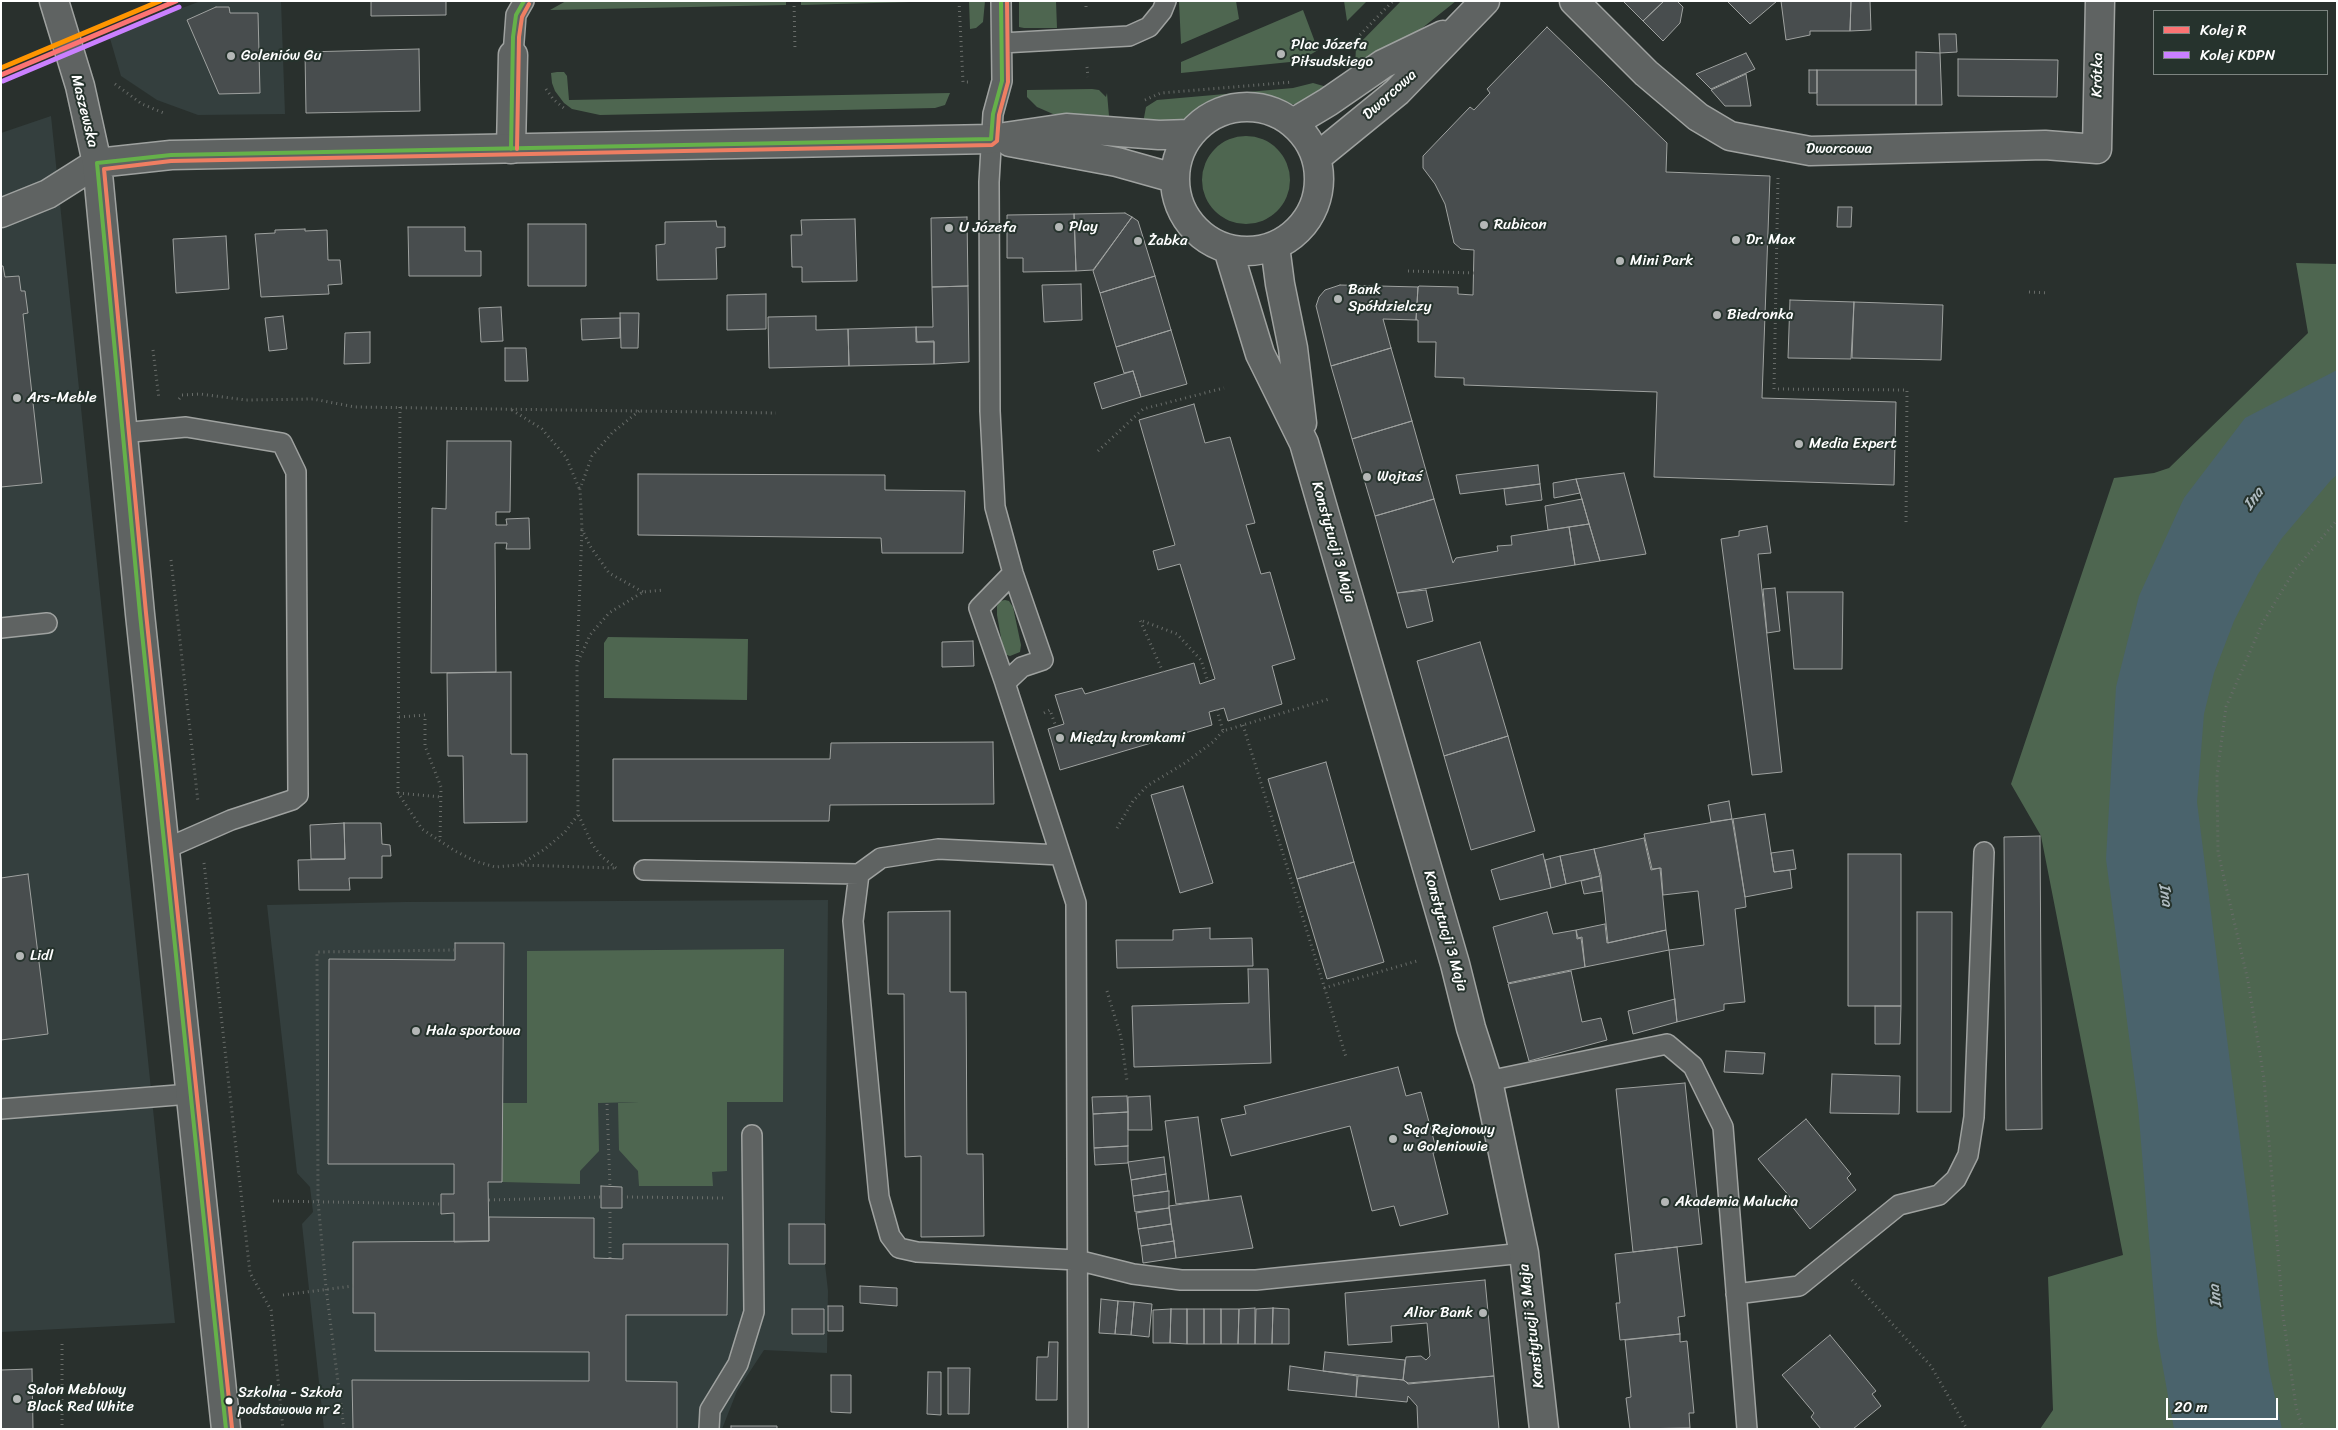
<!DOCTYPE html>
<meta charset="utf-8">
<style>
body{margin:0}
#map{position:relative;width:2338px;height:1430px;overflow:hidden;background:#29302d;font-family:Sriracha,sans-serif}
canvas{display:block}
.frame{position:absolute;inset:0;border:2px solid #fff;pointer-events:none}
.legend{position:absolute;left:2153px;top:10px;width:175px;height:65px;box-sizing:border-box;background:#26332d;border:1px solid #7d8581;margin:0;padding:6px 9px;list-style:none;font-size:15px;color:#fff}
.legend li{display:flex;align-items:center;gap:10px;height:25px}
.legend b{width:25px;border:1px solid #7d8581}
.scale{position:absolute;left:2166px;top:1398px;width:112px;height:22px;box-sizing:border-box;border:2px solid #fff;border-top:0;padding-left:6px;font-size:15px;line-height:18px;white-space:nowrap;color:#fff;-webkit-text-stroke:4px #26332d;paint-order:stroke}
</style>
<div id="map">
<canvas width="2338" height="1430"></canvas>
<div class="frame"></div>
<ul class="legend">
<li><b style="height:6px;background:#fc7373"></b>Kolej R</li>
<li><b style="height:6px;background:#ca80ff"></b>Kolej KDPN</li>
</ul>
<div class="scale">20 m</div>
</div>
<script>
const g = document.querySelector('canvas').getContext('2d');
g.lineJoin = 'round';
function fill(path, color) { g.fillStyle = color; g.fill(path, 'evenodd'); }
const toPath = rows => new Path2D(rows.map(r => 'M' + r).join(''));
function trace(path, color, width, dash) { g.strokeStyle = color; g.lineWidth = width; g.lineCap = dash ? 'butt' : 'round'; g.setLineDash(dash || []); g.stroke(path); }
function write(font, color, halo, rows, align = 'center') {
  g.font = font + ' Sriracha,sans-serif'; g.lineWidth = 4; g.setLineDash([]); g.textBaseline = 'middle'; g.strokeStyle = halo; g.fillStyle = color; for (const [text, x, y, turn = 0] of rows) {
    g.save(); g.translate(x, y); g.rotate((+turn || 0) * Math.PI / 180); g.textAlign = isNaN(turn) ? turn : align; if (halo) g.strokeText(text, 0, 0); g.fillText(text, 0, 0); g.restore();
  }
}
fill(toPath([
 [201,1,281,1,285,114,198,115,157,100,121,76,109,35],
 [51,116,175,1323,1,1332,1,133],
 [828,900,825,1224,825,1264,828,1291,827,1353,764,1350,737,1391,722,1429,324,1429,302,1224,313,1212,310,1187,297,1173,267,905,405,902]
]), '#343f3e');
fill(toPath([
 [566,1,786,1,786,5,550,10],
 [801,1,947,1,801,5],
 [969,1,985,1,983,22,976,28,970,29],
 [1019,1,1056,1,1057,28,1024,28,1019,27],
 [1179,1,1236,1,1239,19,1181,44],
 [1344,1,1367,1,1347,21],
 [1401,1,1456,1,1416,33,1355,67,1356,47],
 [1303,10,1318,50,1300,61,1181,73,1181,62],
 [557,72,564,72,567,76,569,100,950,93,945,105,935,108,600,115,572,109,564,103,555,91,552,83,551,73],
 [1313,83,1327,87,1304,104,1287,104,1259,97,1242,96,1226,99,1207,106,1178,123,1143,123,1146,107,1157,100,1293,88],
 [1092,89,1099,90,1106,97,1107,93,1109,116,1053,114,1037,107,1027,97,1027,90],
 '1202 180a44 44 0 1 1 88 0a44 44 0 1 1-88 0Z',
 [2296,263,2337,264,2337,1429,2040,1429,2053,1410,2048,1277,2123,1255,2041,836,2011,784,2114,478,2154,473,2169,468,2308,333],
 [1005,600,1009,601,1013,607,1021,645,1020,652,1010,656,1004,654,997,615,997,606,1000,601],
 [608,637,748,639,747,700,604,698,604,643],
 [784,949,783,1102,727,1102,727,1171,712,1172,713,1186,639,1186,638,1171,619,1150,618,1103,639,1102,598,1103,599,1151,580,1171,580,1184,502,1182,503,1103,527,1103,527,951]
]), '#4e6650');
fill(toPath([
 [2337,370,2337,475,2331,480,2282,538,2258,574,2234,621,2214,673,2204,714,2197,802,2269,1370,2282,1429,2174,1429,2157,1335,2138,1106,2106,859,2116,687,2139,596,2184,498,2245,418]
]), '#4a636c');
const building = toPath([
 [371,1,446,1,446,15,371,16,371,1],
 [1623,1,1664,1,1643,21,1623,1],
 [1664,1,1677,1,1683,7,1680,23,1663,41,1643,21,1664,1],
 [1727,1,1777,1,1750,24,1727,1],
 [1781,1,1851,1,1850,31,1810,31,1810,35,1786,40,1781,1],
 [1851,1,1870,1,1871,30,1850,31,1851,1],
 [216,7,229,7,230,13,258,13,260,93,219,94,187,20,216,7],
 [1547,27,1667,143,1666,172,1770,176,1762,398,1896,402,1894,485,1654,477,1657,392,1464,385,1464,378,1435,377,1436,342,1418,342,1418,320,1416,320,1418,287,1419,286,1458,287,1458,294,1473,295,1474,250,1461,249,1454,243,1445,204,1435,184,1423,168,1423,156,1470,107,1474,110,1490,93,1487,89,1547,27],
 [1939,34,1956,34,1957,52,1940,53,1939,34],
 [419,49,420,111,306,113,305,52,419,49],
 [1916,52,1940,53,1942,105,1916,105,1916,52],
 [1746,53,1755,69,1711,89,1696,74,1746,53],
 [1958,59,2058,60,2057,97,1958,96,1958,59],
 [1809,70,1817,70,1817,93,1809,93,1809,70],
 [1817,70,1916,70,1916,105,1817,105,1817,70],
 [1746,74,1751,106,1725,106,1711,90,1746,74],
 [1838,207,1852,207,1851,227,1837,227,1838,207],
 [1125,213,1132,217,1093,270,1076,271,1074,214,1125,213],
 [1074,214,1076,271,1023,272,1023,258,1007,258,1007,215,1074,214],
 [967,217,968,286,932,287,931,218,967,217],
 [1132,217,1138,221,1155,276,1100,293,1093,271,1132,217],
 [855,219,857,281,802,282,802,267,792,267,791,235,802,235,801,220,855,219],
 [716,221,717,227,725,227,725,247,716,248,717,279,657,280,656,245,665,244,665,222,716,221],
 [528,224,586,224,586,286,528,286,528,224],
 [408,227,465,227,465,251,481,251,481,276,409,276,408,227],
 [305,229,305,231,327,230,328,260,340,260,342,284,328,285,329,294,261,297,255,234,275,233,275,230,305,229],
 [226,236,229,289,176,293,173,239,226,236],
 [1,266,3,266,5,277,19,276,21,291,25,291,28,313,23,314,42,483,1,487,1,266],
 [1155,276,1171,330,1116,347,1100,293,1155,276],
 [1081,284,1082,320,1044,322,1042,285,1081,284],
 [1340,285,1418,287,1416,320,1383,319,1391,348,1331,366,1316,306,1319,297,1325,290,1340,285],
 [968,286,969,362,934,364,934,341,917,342,916,327,933,327,932,287,968,286],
 [766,294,766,329,727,330,727,295,766,294],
 [1790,300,1854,302,1851,359,1788,358,1790,300],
 [1854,302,1943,305,1941,360,1852,358,1854,302],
 [501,307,503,341,481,342,479,308,501,307],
 [620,313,639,313,638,348,621,348,620,313],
 [283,316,287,349,269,351,265,318,283,316],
 [816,316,816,330,848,329,849,366,769,368,768,317,816,316],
 [620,318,620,338,582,340,581,319,620,318],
 [916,327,916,342,934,342,934,364,849,366,848,329,916,327],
 [1171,330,1187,384,1141,397,1133,371,1124,373,1116,347,1171,330],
 [370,332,370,363,344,364,345,333,370,332],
 [505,348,526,348,528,381,505,381,505,348],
 [1391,348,1412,421,1352,439,1331,366,1391,348],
 [1133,371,1141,397,1102,409,1094,383,1133,371],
 [1194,404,1205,443,1230,437,1255,523,1246,525,1261,574,1270,572,1295,659,1272,666,1282,704,1228,721,1224,708,1209,712,1212,725,1060,770,1048,729,1064,724,1055,695,1082,688,1085,694,1194,663,1200,684,1215,679,1180,564,1158,570,1153,551,1175,545,1139,420,1194,404],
 [1412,421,1434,499,1375,516,1352,439,1412,421],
 [447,441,511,441,510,512,496,512,496,525,507,525,506,519,529,518,530,549,506,549,507,543,495,543,496,672,431,673,432,508,446,509,447,441],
 [1538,465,1540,484,1460,494,1456,475,1538,465],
 [1624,473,1646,554,1600,561,1576,479,1624,473],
 [638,474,885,475,885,490,965,491,963,553,882,553,881,538,638,535,638,474],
 [1576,479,1580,493,1554,498,1553,483,1576,479],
 [1540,484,1542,500,1506,505,1504,489,1540,484],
 [1434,499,1453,563,1456,558,1498,551,1497,546,1512,545,1511,536,1569,527,1575,565,1397,593,1375,516,1434,499],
 [1582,499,1589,524,1548,530,1545,506,1582,499],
 [1589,524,1600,561,1575,565,1569,527,1589,524],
 [1767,526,1771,553,1758,554,1782,772,1752,775,1721,539,1739,536,1739,531,1767,526],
 [1775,588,1780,631,1767,633,1763,589,1775,588],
 [1426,590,1433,621,1407,628,1397,593,1426,590],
 [1787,592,1843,592,1842,669,1794,669,1787,592],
 [973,641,974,666,942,667,942,642,973,641],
 [1480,642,1508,736,1444,756,1417,661,1480,642],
 [511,672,511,754,527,754,527,822,464,823,463,756,448,756,447,673,511,672],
 [1508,736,1535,831,1471,850,1444,756,1508,736],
 [993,742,994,804,830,805,829,821,613,821,613,759,830,759,831,743,993,742],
 [1326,762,1354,862,1297,879,1268,779,1326,762],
 [1183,786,1213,883,1180,893,1151,795,1183,786],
 [1729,801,1732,819,1711,822,1708,805,1729,801],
 [1765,814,1774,872,1790,870,1792,888,1745,897,1733,819,1765,814],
 [1732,819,1745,897,1746,907,1735,909,1745,1002,1724,1004,1724,1010,1677,1022,1669,950,1704,945,1698,891,1663,895,1661,868,1652,869,1644,834,1732,819],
 [344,823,381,823,382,844,390,845,391,856,382,856,382,878,349,878,350,890,299,890,298,860,345,859,344,823],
 [344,823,345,859,311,859,310,825,344,823],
 [2040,836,2042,1129,2006,1130,2004,837,2040,836],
 [1644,838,1651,870,1660,868,1666,930,1608,943,1601,875,1594,849,1644,838],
 [1594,849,1600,876,1566,884,1560,856,1594,849],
 [1793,850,1796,869,1774,872,1771,853,1793,850],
 [1543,854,1551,888,1500,900,1491,870,1543,854],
 [1848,854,1901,854,1901,1006,1848,1006,1848,854],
 [1560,856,1566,884,1551,888,1545,860,1560,856],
 [1354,862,1384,962,1327,979,1297,879,1354,862],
 [28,874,48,1034,1,1040,1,878,28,874],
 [1600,876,1602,891,1584,894,1581,881,1600,876],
 [950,911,950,992,966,992,967,1154,983,1154,984,1236,921,1237,921,1156,905,1157,904,994,888,994,888,912,950,911],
 [1547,912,1553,934,1576,930,1577,939,1581,938,1585,967,1508,983,1493,927,1547,912],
 [1917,912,1952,912,1951,1112,1917,1112,1917,912],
 [1605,924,1607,943,1666,930,1669,950,1585,967,1582,937,1578,938,1576,930,1605,924],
 [1210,928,1210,939,1252,938,1253,966,1117,968,1116,940,1173,940,1173,930,1210,928],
 [455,943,504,943,502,1182,488,1182,489,1241,454,1242,454,1213,441,1214,441,1194,454,1194,454,1164,328,1164,329,959,455,960,455,943],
 [1248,969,1268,969,1271,1063,1134,1067,1132,1006,1249,1003,1248,969],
 [1571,971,1582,1022,1601,1018,1607,1040,1529,1061,1508,984,1571,971],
 [1675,999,1677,1022,1633,1034,1628,1011,1675,999],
 [1875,1006,1901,1006,1900,1044,1875,1044,1875,1006],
 [1726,1051,1765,1053,1763,1074,1724,1072,1726,1051],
 [1398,1067,1406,1096,1421,1092,1437,1152,1433,1153,1448,1214,1400,1226,1394,1206,1372,1211,1350,1126,1231,1156,1221,1119,1246,1114,1244,1106,1398,1067],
 [1832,1074,1900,1076,1899,1114,1830,1113,1832,1074],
 [1685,1083,1702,1244,1633,1252,1616,1089,1685,1083],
 [1127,1096,1128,1112,1093,1114,1092,1097,1127,1096],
 [1150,1096,1152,1130,1128,1130,1128,1097,1150,1096],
 [1128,1112,1128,1146,1094,1148,1093,1114,1128,1112],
 [1198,1117,1209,1200,1176,1204,1165,1121,1198,1117],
 [1806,1119,1851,1174,1847,1178,1856,1190,1810,1229,1787,1200,1790,1197,1758,1159,1806,1119],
 [1128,1146,1128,1163,1095,1165,1094,1148,1128,1146],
 [1164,1157,1166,1174,1131,1180,1128,1162,1164,1157],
 [1166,1174,1168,1191,1133,1196,1131,1180,1166,1174],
 [601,1186,622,1187,622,1208,601,1208,601,1186],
 [1169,1191,1169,1208,1135,1212,1133,1196,1169,1191],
 [1241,1196,1253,1248,1176,1258,1169,1206,1241,1196],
 [1169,1208,1171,1224,1138,1229,1136,1213,1169,1208],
 [489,1217,594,1218,594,1258,623,1259,623,1244,728,1244,727,1315,626,1315,626,1381,677,1382,677,1429,353,1429,352,1380,589,1381,589,1352,375,1351,375,1313,353,1313,353,1242,489,1241,489,1217],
 [789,1224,825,1224,825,1264,789,1264,789,1224],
 [1171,1224,1174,1241,1141,1246,1138,1229,1171,1224],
 [1174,1241,1176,1258,1143,1263,1141,1246,1174,1241],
 [1677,1247,1685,1316,1678,1317,1680,1334,1620,1340,1616,1303,1620,1303,1615,1254,1677,1247],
 [1485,1280,1494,1376,1408,1383,1403,1380,1406,1357,1421,1356,1426,1360,1430,1356,1427,1323,1391,1326,1392,1342,1348,1345,1345,1293,1485,1280],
 [860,1286,897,1288,897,1306,860,1303,860,1286],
 [1101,1299,1118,1301,1115,1334,1099,1333,1101,1299],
 [1118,1301,1134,1302,1131,1335,1115,1334,1118,1301],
 [1134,1302,1152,1304,1149,1337,1131,1335,1134,1302],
 [828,1306,843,1306,843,1331,828,1331,828,1306],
 [1255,1308,1255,1344,1238,1344,1239,1309,1255,1308],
 [1273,1308,1289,1309,1289,1344,1272,1344,1273,1308],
 [1273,1308,1272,1344,1255,1344,1256,1309,1273,1308],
 [792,1309,824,1309,824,1334,792,1334,792,1309],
 [1171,1309,1170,1343,1153,1343,1153,1310,1171,1309],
 [1171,1309,1187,1309,1187,1344,1170,1343,1171,1309],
 [1187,1309,1204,1309,1204,1344,1187,1344,1187,1309],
 [1204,1309,1221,1309,1221,1344,1204,1344,1204,1309],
 [1221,1309,1239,1309,1238,1344,1221,1344,1221,1309],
 [1680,1334,1680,1342,1687,1341,1694,1413,1689,1413,1690,1428,1630,1429,1626,1398,1631,1397,1625,1340,1680,1334],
 [1830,1335,1876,1391,1872,1394,1881,1406,1853,1429,1821,1429,1811,1417,1814,1413,1782,1375,1830,1335],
 [1049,1342,1058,1342,1057,1400,1036,1400,1037,1357,1048,1357,1049,1342],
 [1325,1352,1405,1360,1403,1380,1323,1371,1325,1352],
 [1290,1366,1357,1376,1356,1397,1288,1390,1290,1366],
 [948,1368,970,1368,969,1414,948,1414,948,1368],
 [32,1369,33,1429,1,1429,1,1370,32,1369],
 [928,1372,941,1372,941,1415,927,1414,928,1372],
 [831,1375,851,1375,851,1413,831,1412,831,1375],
 [1358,1376,1404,1380,1408,1384,1494,1376,1499,1429,1418,1429,1417,1406,1408,1396,1407,1402,1356,1397,1358,1376],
 [731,1426,777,1426,777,1429,731,1429,731,1426]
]);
fill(building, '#484d4e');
trace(building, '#9fa2a0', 1);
const lane = toPath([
 [1001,1,1002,81,993,114,989,182,990,411,995,507,1013,573,1043,660,1022,667,1005,683,1076,903,1078,1429],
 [1002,43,1129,36,1149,27,1162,11,1166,1],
 [513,55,516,15,524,1],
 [121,433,186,427,282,443,296,472,298,795,292,800,231,820,165,849],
 [1,628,47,623],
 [1005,683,979,608,1013,573],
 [644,870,859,874,881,858,938,849,1060,855],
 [859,874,853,921,879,1197,890,1236,899,1248,917,1252,1077,1260,1133,1274,1181,1280,1256,1280,1524,1253],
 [1488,1081,1667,1044,1693,1066,1723,1127,1747,1429],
 [1,1109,190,1094],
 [1736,1294,1799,1286,1899,1205,1939,1195,1956,1179,1968,1155,1974,1117,1984,852],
 [709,1429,710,1410,738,1364,754,1312,752,1135]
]);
const street = toPath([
 [1574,1,1646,73,1698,117,1730,136,1810,151,2045,145,2097,149,2100,1],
 [511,149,513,55],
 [1,213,48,194,97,163]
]);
const secondary = toPath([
 [54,1,80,86,97,163,140,614,226,1429],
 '1175 179a72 72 0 1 1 144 0a72 72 0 1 1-144 0Z',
 [1293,123,1328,102,1383,64,1443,35],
 [1010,142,1117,162,1174,178],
 [1316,158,1397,92,1485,1],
 [97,163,171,155,991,139,1066,128,1159,135,1190,134],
 [1275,246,1280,284,1293,348,1302,423],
 [1228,249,1260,354,1304,443,1455,964,1471,1028,1488,1081,1524,1253,1544,1429]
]);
trace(lane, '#9fa2a0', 22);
trace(street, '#9fa2a0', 31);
trace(secondary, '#9fa2a0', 31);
trace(toPath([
 [794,1,795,50],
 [959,1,963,82,971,82],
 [1086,1,1086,11],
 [1353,42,1393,1],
 [1087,67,1088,77],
 [115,84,142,104,166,114],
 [546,89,553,99,566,110],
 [1145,100,1161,93,1293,82],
 [1778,178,1774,389,1907,390,1906,526],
 [1408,271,1474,273],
 [2029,292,2048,293],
 [153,350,159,399],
 [179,399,182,395,200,394,246,400,313,399,355,407,776,413],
 [400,407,398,793,422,829,455,851,475,861,495,867,519,865,615,868],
 [512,410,542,429,566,457,579,488],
 [639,411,612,433,592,456,580,489,582,529,590,546,609,573,643,592],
 [1098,451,1143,409,1224,388],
 [171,560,198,802],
 [577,661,582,529],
 [1163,672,1140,620,1177,634,1201,660,1208,682],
 [1217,710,1223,731,1329,699],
 [1044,713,1050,710,1056,727],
 [399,717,425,715,425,746,441,787,440,841],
 [1243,725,1346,1057],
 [398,793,441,797],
 [1117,828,1133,801,1147,786,1185,763,1213,742,1223,731],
 [204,863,250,1273,271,1310,283,1429],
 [521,864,545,849,565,832,578,815],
 [616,868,601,856,592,844,578,814,577,664,590,635,609,613,643,592,664,590],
 [1324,988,1417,961],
 [1107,991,1121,1037,1127,1081],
 [607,1104,610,1187],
 [622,1197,724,1198],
 [489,1200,601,1197],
 [273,1201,441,1204],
 [610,1258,610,1208],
 [1852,1280,1931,1366,1967,1429],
 [283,1295,353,1286],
 [62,1344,62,1429],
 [344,1429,326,1288,318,1201,317,952,455,950],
 [2303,1429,2296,1407,2283,1315,2264,1079,2248,981,2218,852,2217,775,2226,707,2262,624,2294,571,2337,520]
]), '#686c69', 3, [1, 4]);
trace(lane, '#5f6362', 19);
trace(street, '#5f6362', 28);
trace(secondary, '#5f6362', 28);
trace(toPath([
 [511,149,513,37,516,15,524,1],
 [97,163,140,614,226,1429],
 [97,163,171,155,991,139,993,114,1002,81,1001,1]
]), '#65b149', 4);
trace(toPath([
 [517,149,519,37,522,17,529,4],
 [232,1428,146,613,104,169,171,161,992,145,997,141,999,115,1008,82,1007,1]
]), '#ef7e62', 4);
trace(toPath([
 [1,75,176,1]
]), '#fc7373', 5);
trace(toPath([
 [3,81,179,7]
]), '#ca80ff', 5);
trace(toPath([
 [1,68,160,1]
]), '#ff9500', 5);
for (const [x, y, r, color] of [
 [1281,54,5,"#b4b7b6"],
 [231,56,5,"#b4b7b6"],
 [1484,225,5,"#b4b7b6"],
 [1059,227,5,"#b4b7b6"],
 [949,228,5,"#b4b7b6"],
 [1736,240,5,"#b4b7b6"],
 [1138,241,5,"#b4b7b6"],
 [1620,261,5,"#b4b7b6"],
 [1338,299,5,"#b4b7b6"],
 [1717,315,5,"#b4b7b6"],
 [17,398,5,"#b4b7b6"],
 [1799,444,5,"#b4b7b6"],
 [1367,477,5,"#b4b7b6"],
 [1060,738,5,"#b4b7b6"],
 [20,956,5,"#b4b7b6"],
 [416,1031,5,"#b4b7b6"],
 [1393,1139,5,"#b4b7b6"],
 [1665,1202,5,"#b4b7b6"],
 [1483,1313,5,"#b4b7b6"],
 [17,1399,5,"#b4b7b6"],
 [229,1401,4.5,"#fff"]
]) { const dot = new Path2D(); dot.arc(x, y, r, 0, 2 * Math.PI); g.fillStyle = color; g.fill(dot); trace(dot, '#26332d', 2); }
write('14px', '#fff', '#26332d', [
 ["Szkolna - Szkoła",238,1393],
 ["podstawowa nr 2",238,1410]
], 'left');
write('15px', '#fff', '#26332d', [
 ["Plac Józefa",1291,45],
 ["Piłsudskiego",1291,62],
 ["Goleniów Gu",241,56],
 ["Rubicon",1494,225],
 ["Play",1069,227],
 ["U Józefa",959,228],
 ["Dr. Max",1746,240],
 ["Żabka",1148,241],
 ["Mini Park",1630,261],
 ["Bank",1348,290],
 ["Spółdzielczy",1348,307],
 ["Biedronka",1727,315],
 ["Ars-Meble",27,398],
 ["Media Expert",1809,444],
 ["Wojtaś",1377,477],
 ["Między kromkami",1070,738],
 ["Lidl",30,956],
 ["Hala sportowa",426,1031],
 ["Sąd Rejonowy",1403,1130],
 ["w Goleniowie",1403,1147],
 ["Akademia Malucha",1675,1202],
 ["Alior Bank",1473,1313,"right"],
 ["Salon Meblowy",27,1390],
 ["Black Red White",27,1407]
], 'left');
write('15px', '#fff', '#26332d', [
 ["Krótka",2098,75,-89],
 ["Dworcowa",1390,95,-42],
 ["Maszewska",84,111,76],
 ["Dworcowa",1839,149],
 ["Konstytucji 3 Maja",1333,542,74],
 ["Konstytucji 3 Maja",1445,931,74],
 ["Konstytucji 3 Maja",1532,1326,-97]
]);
write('italic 16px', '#afbbc0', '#26332d', [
 ["Ina",2254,499,-54],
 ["Ina",2165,895,81],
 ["Ina",2216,1296,-97]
]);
</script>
